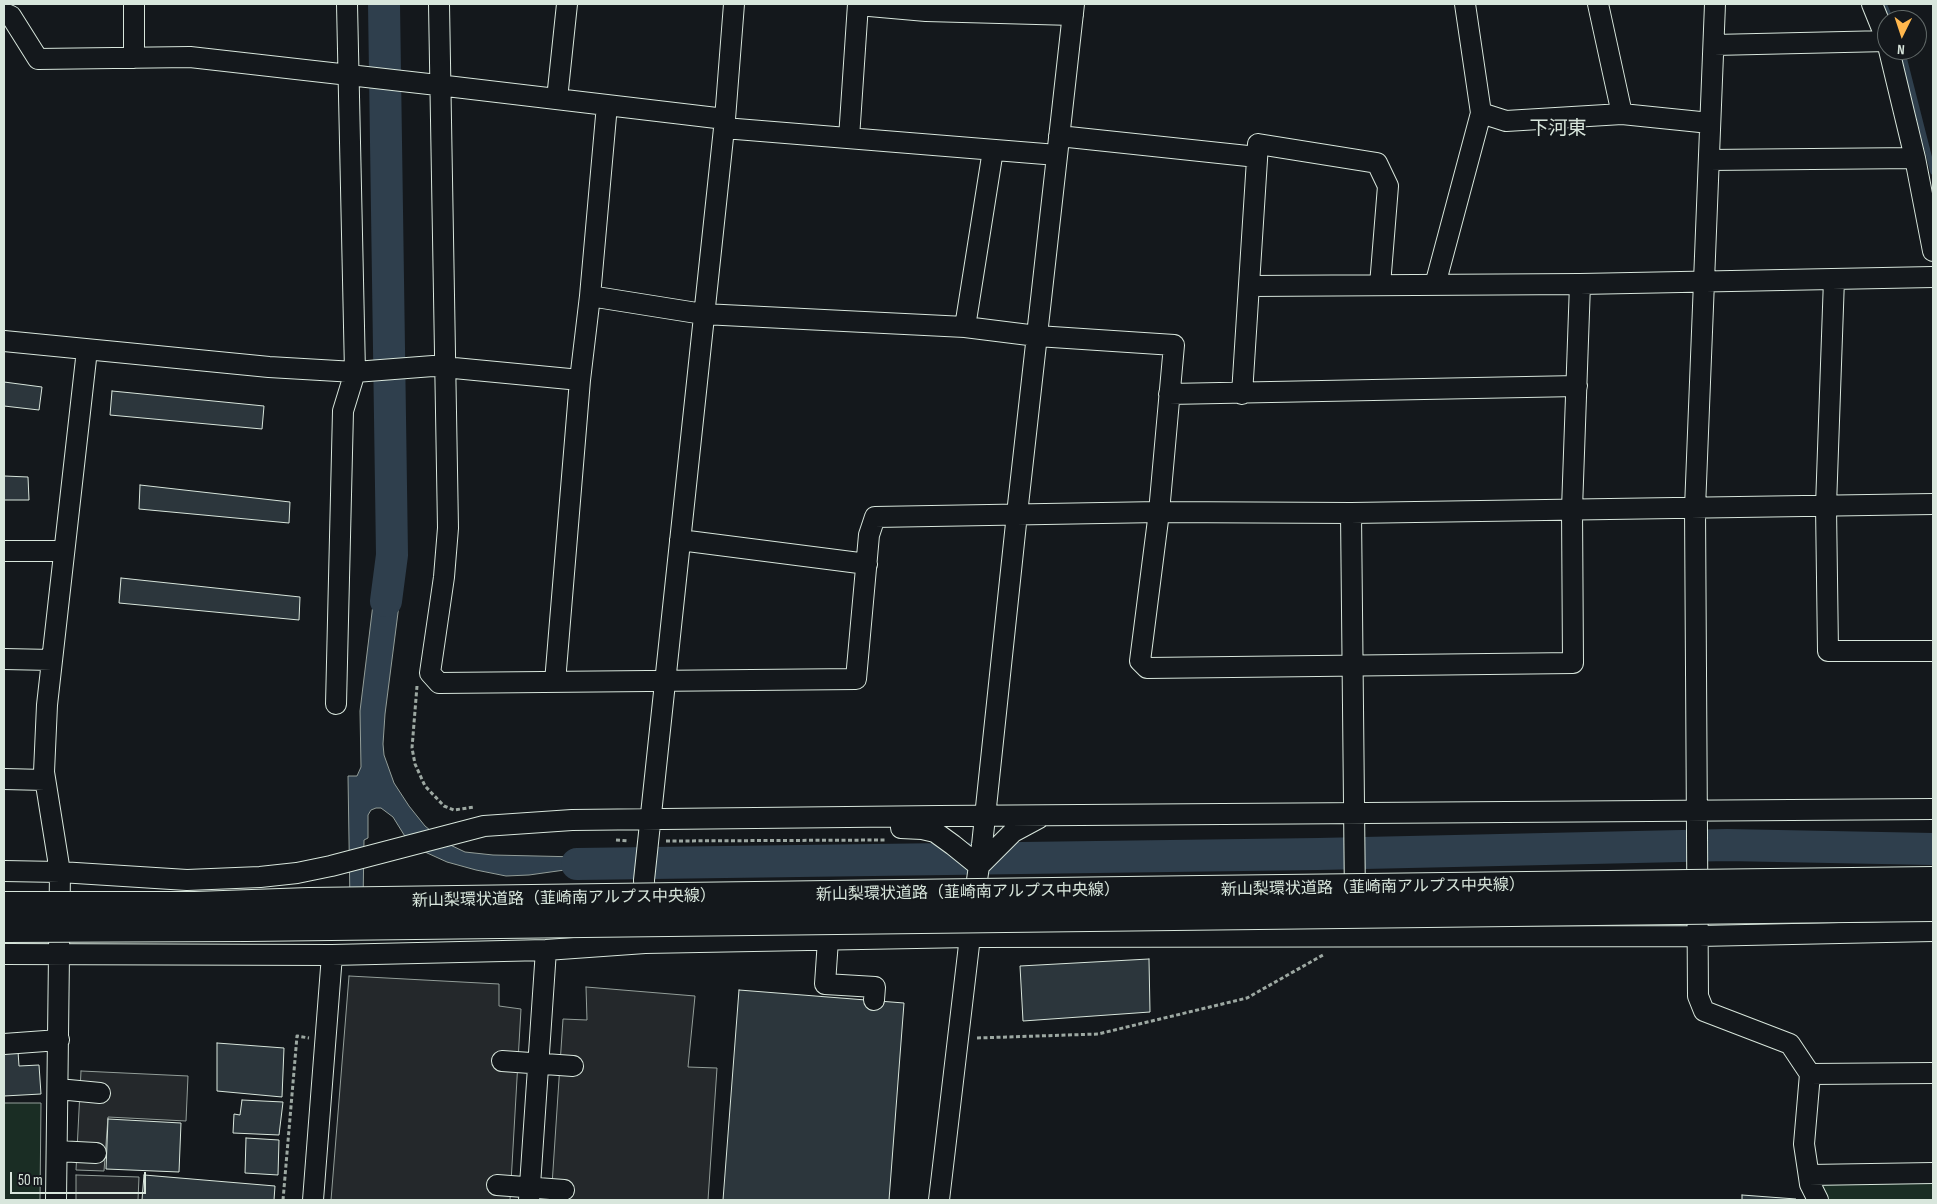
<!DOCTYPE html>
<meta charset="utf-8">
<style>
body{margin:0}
#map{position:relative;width:1937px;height:1204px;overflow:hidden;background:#14181c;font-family:"Sofia Sans Condensed",sans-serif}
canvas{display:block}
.frame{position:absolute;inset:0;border:5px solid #d8e6dc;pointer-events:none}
.north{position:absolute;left:1877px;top:10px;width:50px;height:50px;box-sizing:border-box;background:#14181c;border:1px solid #626a69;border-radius:50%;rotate:184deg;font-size:14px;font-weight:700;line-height:20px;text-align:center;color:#d8e6dc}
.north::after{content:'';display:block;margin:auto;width:18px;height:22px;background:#ffb74d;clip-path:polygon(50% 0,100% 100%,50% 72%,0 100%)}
.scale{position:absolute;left:10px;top:1172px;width:136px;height:22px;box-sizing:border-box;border:2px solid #d8e6dc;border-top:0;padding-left:6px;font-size:15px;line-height:18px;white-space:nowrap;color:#d8e6dc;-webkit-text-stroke:4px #14181c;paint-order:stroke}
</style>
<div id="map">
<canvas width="1937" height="1204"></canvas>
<div class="frame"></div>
<div class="north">N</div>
<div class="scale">50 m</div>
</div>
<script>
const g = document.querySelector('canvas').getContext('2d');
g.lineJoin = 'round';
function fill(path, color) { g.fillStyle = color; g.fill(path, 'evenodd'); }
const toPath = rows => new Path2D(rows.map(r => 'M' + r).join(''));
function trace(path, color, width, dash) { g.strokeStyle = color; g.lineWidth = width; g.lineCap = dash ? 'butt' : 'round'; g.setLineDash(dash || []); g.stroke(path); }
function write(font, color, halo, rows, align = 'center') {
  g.font = font + ' "Sofia Sans Condensed","Noto Sans JP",sans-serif'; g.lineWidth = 4; g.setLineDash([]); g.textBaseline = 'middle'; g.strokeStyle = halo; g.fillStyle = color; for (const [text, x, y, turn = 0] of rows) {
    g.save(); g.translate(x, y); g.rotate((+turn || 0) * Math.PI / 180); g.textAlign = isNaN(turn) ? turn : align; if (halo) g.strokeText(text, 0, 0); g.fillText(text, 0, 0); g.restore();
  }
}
const green = toPath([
 [4,1103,41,1103,40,1200,4,1200,4,1103],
 [1933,1173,1933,1200,1819,1200,1809,1175,1933,1173]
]);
fill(green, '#1a2d24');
trace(green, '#939e99', 1);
const parking = toPath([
 [349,976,499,984,499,1006,521,1009,510,1200,331,1200,349,976],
 [586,987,695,996,688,1067,717,1068,708,1200,551,1200,563,1019,587,1020,586,987],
 [81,1071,188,1076,186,1121,108,1117,104,1171,76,1170,81,1071],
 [76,1175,139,1177,138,1200,76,1200,76,1175]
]);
fill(parking, '#24282b');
trace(parking, '#939e99', 1);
const water = toPath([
 [379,555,405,558,385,714,383,744,384,755,394,783,409,806,425,826,446,843,465,852,493,855,580,857,593,860,622,859,622,867,579,868,529,875,506,876,476,870,447,862,425,852,406,838,393,817,381,808,376,808,371,810,368,815,368,838,364,840,363,904,350,904,348,776,357,776,361,767,360,711,379,555]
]);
fill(water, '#2f3f4d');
trace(water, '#939e99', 1);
trace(toPath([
 [1884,4,1891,20],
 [1902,50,1933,172]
]), '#2f3f4d', 5.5);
trace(toPath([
 [384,4,392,555,386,601],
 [577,864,1318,854,1727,845,1933,849]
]), '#2f3f4d', 32);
const building = toPath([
 [4,382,42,387,39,410,4,406,4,382],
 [112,391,264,406,262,429,110,415,112,391],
 [4,476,28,477,29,500,4,500,4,476],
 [140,485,290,502,289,523,139,509,140,485],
 [121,578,300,597,299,620,119,603,121,578],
 [1149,959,1150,1012,1023,1021,1020,966,1149,959],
 [739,990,904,1003,889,1200,723,1200,739,990],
 [217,1043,284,1048,282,1097,217,1091,217,1043],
 [18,1051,19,1066,39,1065,41,1094,4,1096,4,1052,18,1051],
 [242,1100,283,1102,279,1135,233,1133,234,1114,240,1115,242,1100],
 [108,1119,181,1123,179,1172,106,1169,108,1119],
 [246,1138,279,1140,278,1175,245,1173,246,1138],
 [144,1175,275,1186,274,1200,142,1200,144,1175],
 [1742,1195,1796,1199,1796,1200,1742,1200,1742,1195]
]);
fill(building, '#2c363c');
trace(building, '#d8e6dc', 1);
const minor = toPath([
 [134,4,134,58],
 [439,4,448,528,444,577,430,673,439,683,856,679,869,535,875,517,1159,512,1351,513,1933,504],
 [1598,4,1622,114],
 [1715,4,1695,508,1698,996,1704,1011,1790,1044,1810,1074,1804,1144,1810,1184,1818,1200],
 [858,5,926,11,1073,15],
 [4,13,11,16,38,59,190,57,455,87,725,119],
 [1714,45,1887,41,1872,4],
 [1889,50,1915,158,1933,251],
 [557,99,567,4],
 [1481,113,1506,121,1622,114,1710,123],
 [724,128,1057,155],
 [1059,136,1257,157],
 [849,138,858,4],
 [1709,160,1915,158],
 [1834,279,1826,506,1828,651,1933,651],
 [1435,285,1481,113,1465,4],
 [1250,286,1580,284,1933,277],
 [590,296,703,314,965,327,1037,336,1174,345,1159,512,1140,661,1147,668,1573,663,1572,509,1580,284],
 [965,327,993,150],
 [4,341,269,367,355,372,433,366,580,380],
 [1169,394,1577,386],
 [1242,394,1258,144,1377,163,1388,186,1380,285],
 [1351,513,1355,901],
 [680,540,867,564],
 [4,551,64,551],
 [4,659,52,660],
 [555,682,580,380,590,296,607,105],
 [336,704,343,411,355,372,347,4],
 [4,779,45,780],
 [901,828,922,829,935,832,953,845,979,866,1013,832,1039,818],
 [4,871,60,872,187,880,260,877,297,873,331,866,484,826,572,820,939,816,1933,809],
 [645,910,644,880,725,119,734,4],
 [828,940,825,984,875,987,874,1000],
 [4,954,332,955,546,950,645,943,970,937,1699,936,1933,931],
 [4,1044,59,1040],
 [502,1061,573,1066],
 [1810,1074,1933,1073],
 [58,1089,100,1093],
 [57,1151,96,1153],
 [1809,1175,1933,1173],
 [497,1185,564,1190],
 [56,1200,60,872,44,772,47,705,87,350],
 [313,1200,332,955],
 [529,1200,546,950],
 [939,1200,975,894,982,845,1017,514,1074,4]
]);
trace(minor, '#d8e6dc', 22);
trace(toPath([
 [417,686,412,748,415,764,425,786,444,806,454,810,474,807],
 [616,840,629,841],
 [666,841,887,840],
 [977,1038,1098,1034,1247,998,1323,955],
 [283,1200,297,1036,309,1038]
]), '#9da8a2', 3, [4, 2.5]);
trace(minor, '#14181c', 20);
const highwayBridge = toPath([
 [4,906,195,906,309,902,1201,890,1933,881],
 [4,928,247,927,1933,907]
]);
trace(highwayBridge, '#d8e6dc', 30, []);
trace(highwayBridge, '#14181c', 28);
write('16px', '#d8e6dc', '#14181c', [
 ["新山梨環状道路（韮崎南アルプス中央線）",1373,888,-1],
 ["新山梨環状道路（韮崎南アルプス中央線）",968,893,-1],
 ["新山梨環状道路（韮崎南アルプス中央線）",564,899,-1]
]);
write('19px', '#d8e6dc', '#14181c', [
 ["下河東",1558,129]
]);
</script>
